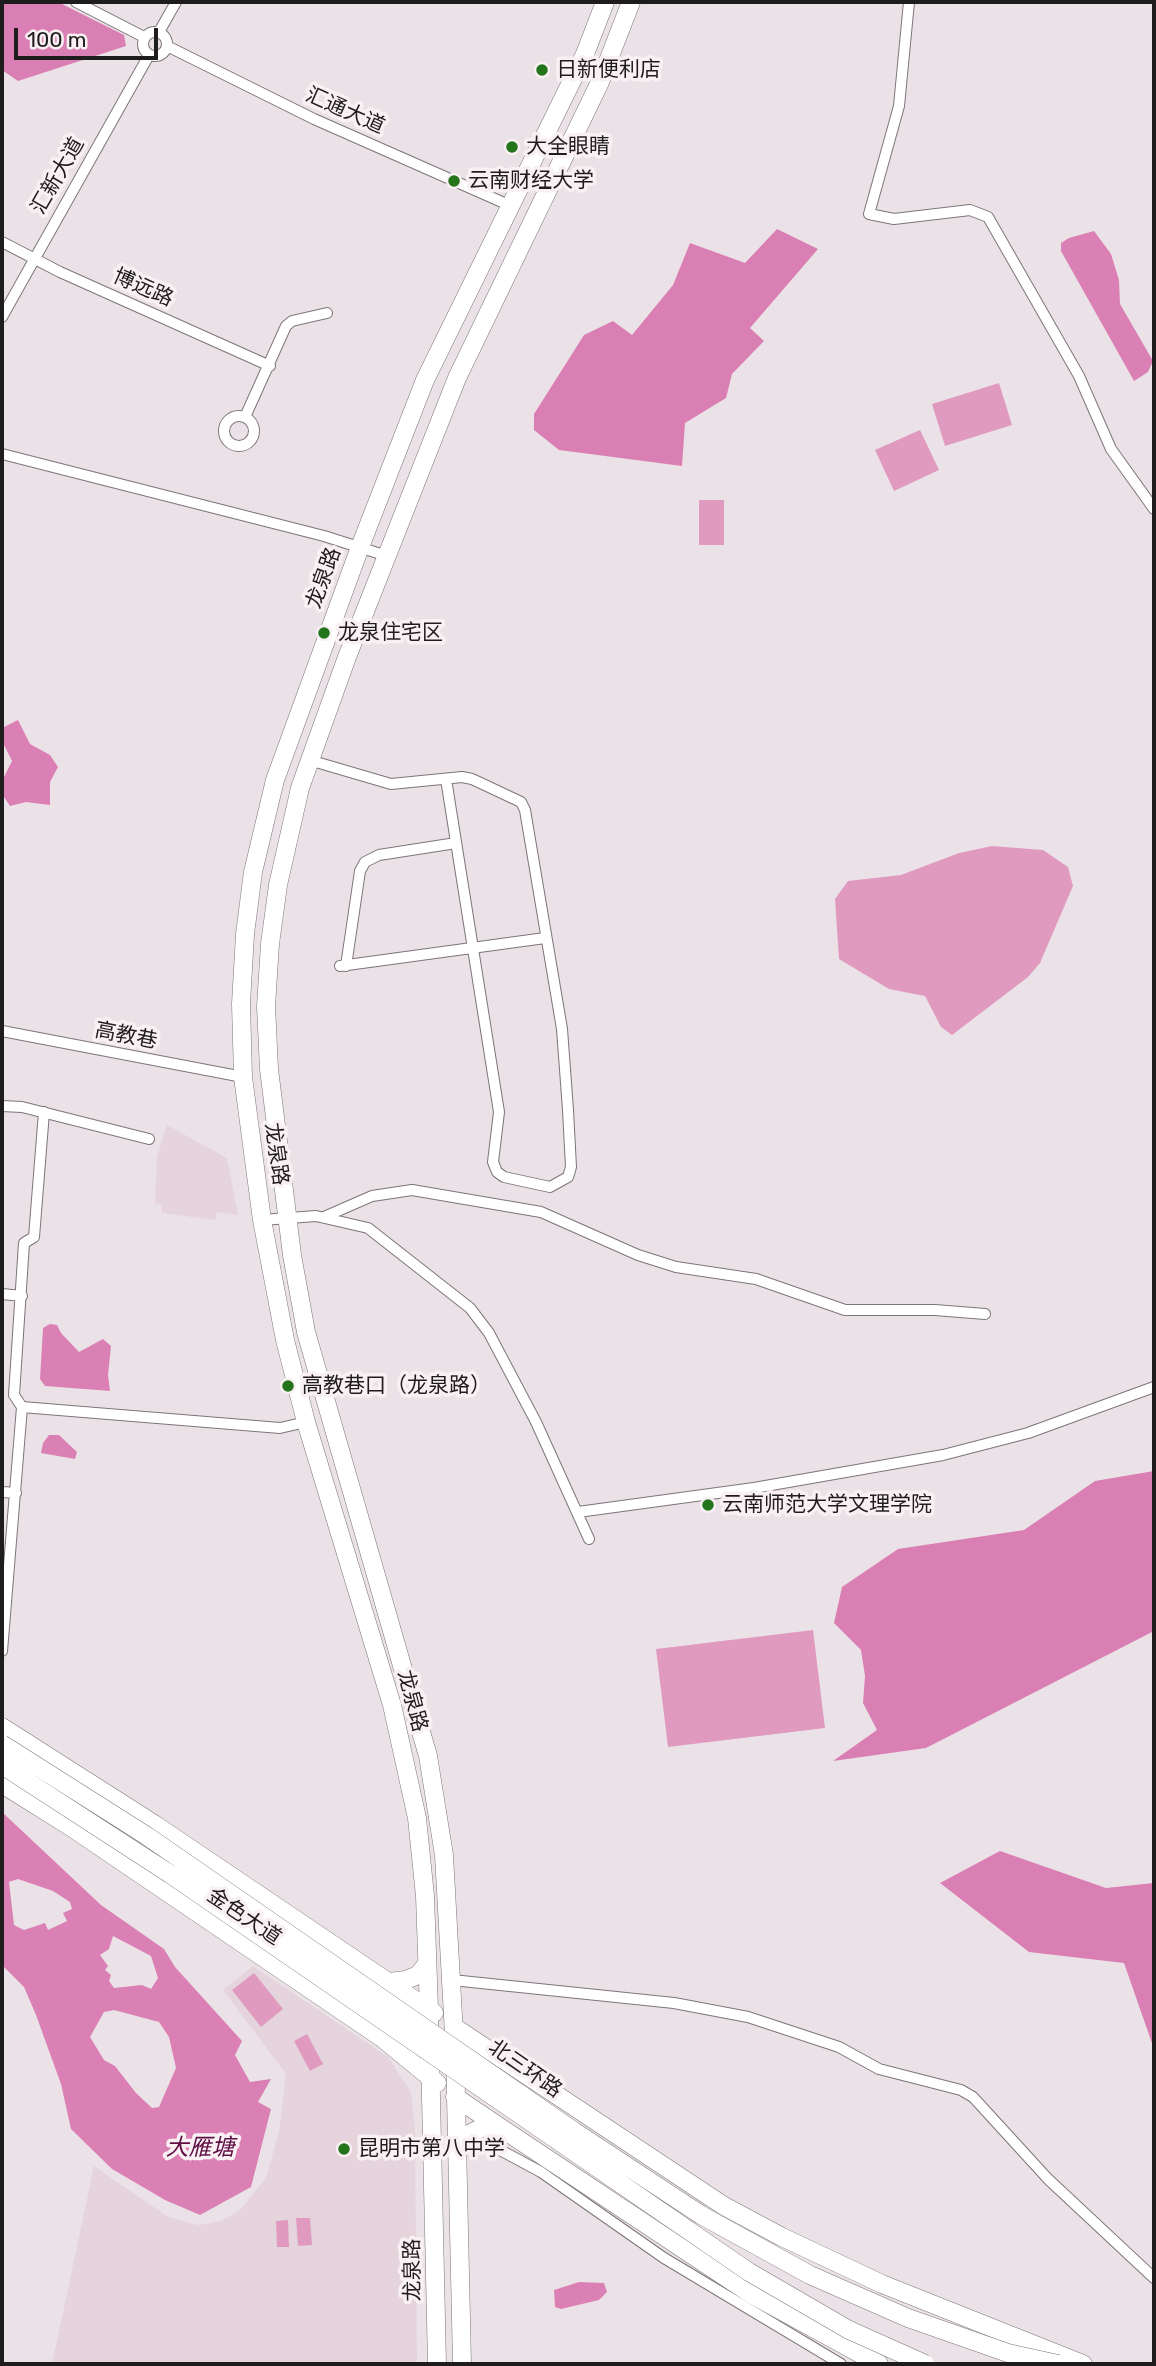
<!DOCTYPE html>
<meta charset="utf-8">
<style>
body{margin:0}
#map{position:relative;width:1156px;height:2366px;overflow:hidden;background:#ebe2e7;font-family:Rubik,sans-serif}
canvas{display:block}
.frame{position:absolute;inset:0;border:4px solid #1f1c1d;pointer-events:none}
.scale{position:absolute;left:14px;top:28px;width:144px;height:32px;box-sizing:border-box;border:4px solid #1f1c1d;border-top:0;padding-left:9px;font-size:21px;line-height:24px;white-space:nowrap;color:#1f1c1d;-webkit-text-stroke:5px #f9f0f4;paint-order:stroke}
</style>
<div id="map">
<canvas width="1156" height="2366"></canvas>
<div class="frame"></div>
<div class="scale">100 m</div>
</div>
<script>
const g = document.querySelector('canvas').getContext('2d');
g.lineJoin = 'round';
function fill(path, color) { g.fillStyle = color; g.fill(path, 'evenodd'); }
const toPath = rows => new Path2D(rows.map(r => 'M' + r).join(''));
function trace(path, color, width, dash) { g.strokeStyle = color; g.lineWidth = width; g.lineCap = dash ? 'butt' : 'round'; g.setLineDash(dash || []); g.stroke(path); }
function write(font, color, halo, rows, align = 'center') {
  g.font = font + ' Rubik,"Noto Sans SC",sans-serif'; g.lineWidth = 7; g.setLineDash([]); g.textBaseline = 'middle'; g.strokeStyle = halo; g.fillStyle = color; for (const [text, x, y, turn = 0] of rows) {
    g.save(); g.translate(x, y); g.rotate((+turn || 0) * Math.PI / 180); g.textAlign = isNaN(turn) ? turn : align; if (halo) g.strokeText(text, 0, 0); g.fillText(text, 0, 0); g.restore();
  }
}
fill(toPath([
 [167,1125,227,1158,238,1215,217,1212,215,1220,162,1213,161,1204,155,1203,157,1157],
 [253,1966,388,2057,411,2092,415,2129,417,2364,52,2364,94,2166,168,2217,198,2225,221,2221,240,2210,266,2178,279,2132,286,2074,223,1990]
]), '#e5d4dc');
fill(toPath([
 [999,383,1012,425,945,446,932,404],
 [920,430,939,470,894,491,875,450],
 [699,500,724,500,724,545,699,545],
 [992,846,1043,850,1068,867,1073,886,1040,963,1028,977,952,1035,941,1027,925,996,889,989,839,959,835,899,848,881,901,875,959,853],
 [813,1630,825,1728,668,1747,656,1649],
 [254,1973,283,2009,261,2027,232,1990],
 [307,2034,323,2064,310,2071,294,2041],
 [310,2218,312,2245,298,2246,296,2218],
 [288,2220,289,2247,277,2247,276,2221]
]), '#e09ac0');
fill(toPath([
 [2,2,58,2,124,35,126,46,18,81,2,70],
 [777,229,818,249,750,328,764,341,732,374,726,398,685,423,682,466,559,450,534,430,534,414,584,335,613,321,632,335,673,285,690,243,745,263],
 [1154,1471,1154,1631,926,1748,833,1761,877,1730,863,1703,865,1676,861,1650,834,1623,842,1587,898,1549,1024,1530,1095,1481],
 [1000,1851,1106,1888,1154,1883,1154,2049,1124,1963,1029,1952,940,1883]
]), '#da7fb3');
fill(toPath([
 [1094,231,1111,254,1119,280,1120,304,1153,361,1148,372,1134,381,1061,251,1061,243,1069,238],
 [18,720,30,744,50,755,58,767,50,782,50,805,26,802,10,806,2,794,2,781,12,761,2,741,2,728],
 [50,1324,57,1325,61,1333,79,1352,103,1339,111,1346,108,1375,110,1391,45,1386,40,1379,43,1328],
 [49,1435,59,1435,77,1452,75,1459,41,1453,43,1443],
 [2,1812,101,1905,164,1949,175,1967,242,2041,235,2055,250,2082,271,2079,258,2102,271,2109,251,2187,200,2215,165,2200,112,2169,71,2129,61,2084,36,2015,24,1987,2,1965],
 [18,1879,53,1891,70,1902,72,1909,63,1913,67,1921,48,1930,45,1923,24,1930,14,1925,9,1882],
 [113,1936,151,1956,158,1978,151,1989,142,1985,114,1988,109,1981,111,1975,105,1970,108,1966,100,1955,109,1949],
 [114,2010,159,2022,169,2037,176,2068,159,2107,152,2108,136,2093,115,2066,104,2060,90,2037,104,2012],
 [579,2282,604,2283,607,2292,599,2300,561,2309,555,2307,554,2290]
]), '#db80b4');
const minor = toPath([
 [76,2,144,37],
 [909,2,899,106,869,214,894,219,970,210,988,217,1079,376,1111,449,1154,509],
 '143 44a12 12 0 1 1 24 0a12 12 0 1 1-24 0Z',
 [159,32,176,2],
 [167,46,314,119,511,206],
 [2,242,60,272,270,366],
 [2,317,149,55],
 '224 431a15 15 0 1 1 30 0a15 15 0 1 1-30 0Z',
 [245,417,286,326,292,321,327,313],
 [2,454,324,536,387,556],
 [309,760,391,784,462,777,472,779,521,802,525,810,562,1029,568,1110,571,1167,568,1177,550,1187,504,1177,497,1172,493,1162,499,1112,446,779],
 [340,966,545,938],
 [346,966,360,871,365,862,379,855,456,843],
 [2,1031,243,1077],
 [2,1106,22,1107,149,1139],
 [324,1217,372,1196,412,1190,541,1212,638,1255,676,1267,756,1279,845,1310,935,1310,985,1314],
 [262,1220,316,1216,368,1228,470,1308,489,1333,536,1422,589,1539],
 [2,1294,22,1296],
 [22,1407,280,1428,306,1422],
 [2,1492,16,1493],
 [578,1512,754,1488,943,1455,1028,1433,1154,1387],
 [2,1651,22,1407,14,1395,24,1243,34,1237,44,1112],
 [452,1980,674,2003,748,2017,839,2047,879,2069,961,2090,973,2097,1048,2179,1154,2278],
 [463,2141,489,2144,541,2172,664,2258,841,2364]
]);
const primary = toPath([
 [2,1727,154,1824,434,2013],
 [2,1784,71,1827,382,2038,437,2083],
 [389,1982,406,1980,418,1975,427,1964],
 [437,2364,429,2009,425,1896,417,1818,392,1705,306,1422,285,1340,262,1220,243,1077,241,1004,245,934,253,872,275,780,360,547,425,380,585,54,605,2],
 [462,2364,455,2052,444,1855,428,1756,306,1332,292,1255,269,1069,266,1006,270,944,278,885,300,788,347,657,457,378,600,82,631,2]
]);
const trunk = toPath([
 [454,2027,724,2206,782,2237,882,2284,1083,2364],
 [455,2097,501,2128],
 [456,2141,483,2127,501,2128,751,2294,879,2364]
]);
trace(minor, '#7d7579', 12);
trace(primary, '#7d7579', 19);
trace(trunk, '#7d7579', 19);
trace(minor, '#fff', 10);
trace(primary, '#fff', 18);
trace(trunk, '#fff', 18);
const trunkBridge = toPath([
 [2,1744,147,1836,575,2132,701,2215,810,2275,908,2318,1008,2353,1058,2364],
 [2,1765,170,1874,749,2272,849,2330,925,2364]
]);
trace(trunkBridge, '#7d7579', 19, []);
trace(trunkBridge, '#fff', 18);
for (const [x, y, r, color] of [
 [542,70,7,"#24741c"],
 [512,147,7,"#24741c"],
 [454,181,7,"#24741c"],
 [324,633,7,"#24741c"],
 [288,1386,7,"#24741c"],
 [708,1505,7,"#24741c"],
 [344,2149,7,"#24741c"]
]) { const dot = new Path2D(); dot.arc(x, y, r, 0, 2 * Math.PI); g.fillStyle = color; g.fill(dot); trace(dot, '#f9f0f4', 2.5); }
write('21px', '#1f1c1d', '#f9f0f4', [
 ["日新便利店",556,70],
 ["大全眼睛",526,147],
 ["云南财经大学",468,181],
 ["龙泉住宅区",338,633],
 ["高教巷口（龙泉路）",302,1386],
 ["云南师范大学文理学院",722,1505],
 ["昆明市第八中学",358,2149]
], 'left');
write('21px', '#1f1c1d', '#f9f0f4', [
 ["汇通大道",345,111,24],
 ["汇新大道",58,176,-60],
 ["博远路",143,288,24],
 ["龙泉路",324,578,-70],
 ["高教巷",126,1036,11],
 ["龙泉路",276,1154,82],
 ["龙泉路",412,1701,75],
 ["金色大道",244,1917,34],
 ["北三环路",525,2069,35],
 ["龙泉路",413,2270,-91]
]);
write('italic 23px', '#5f0e44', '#f9f0f4', [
 ["大雁塘",200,2148]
]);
</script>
